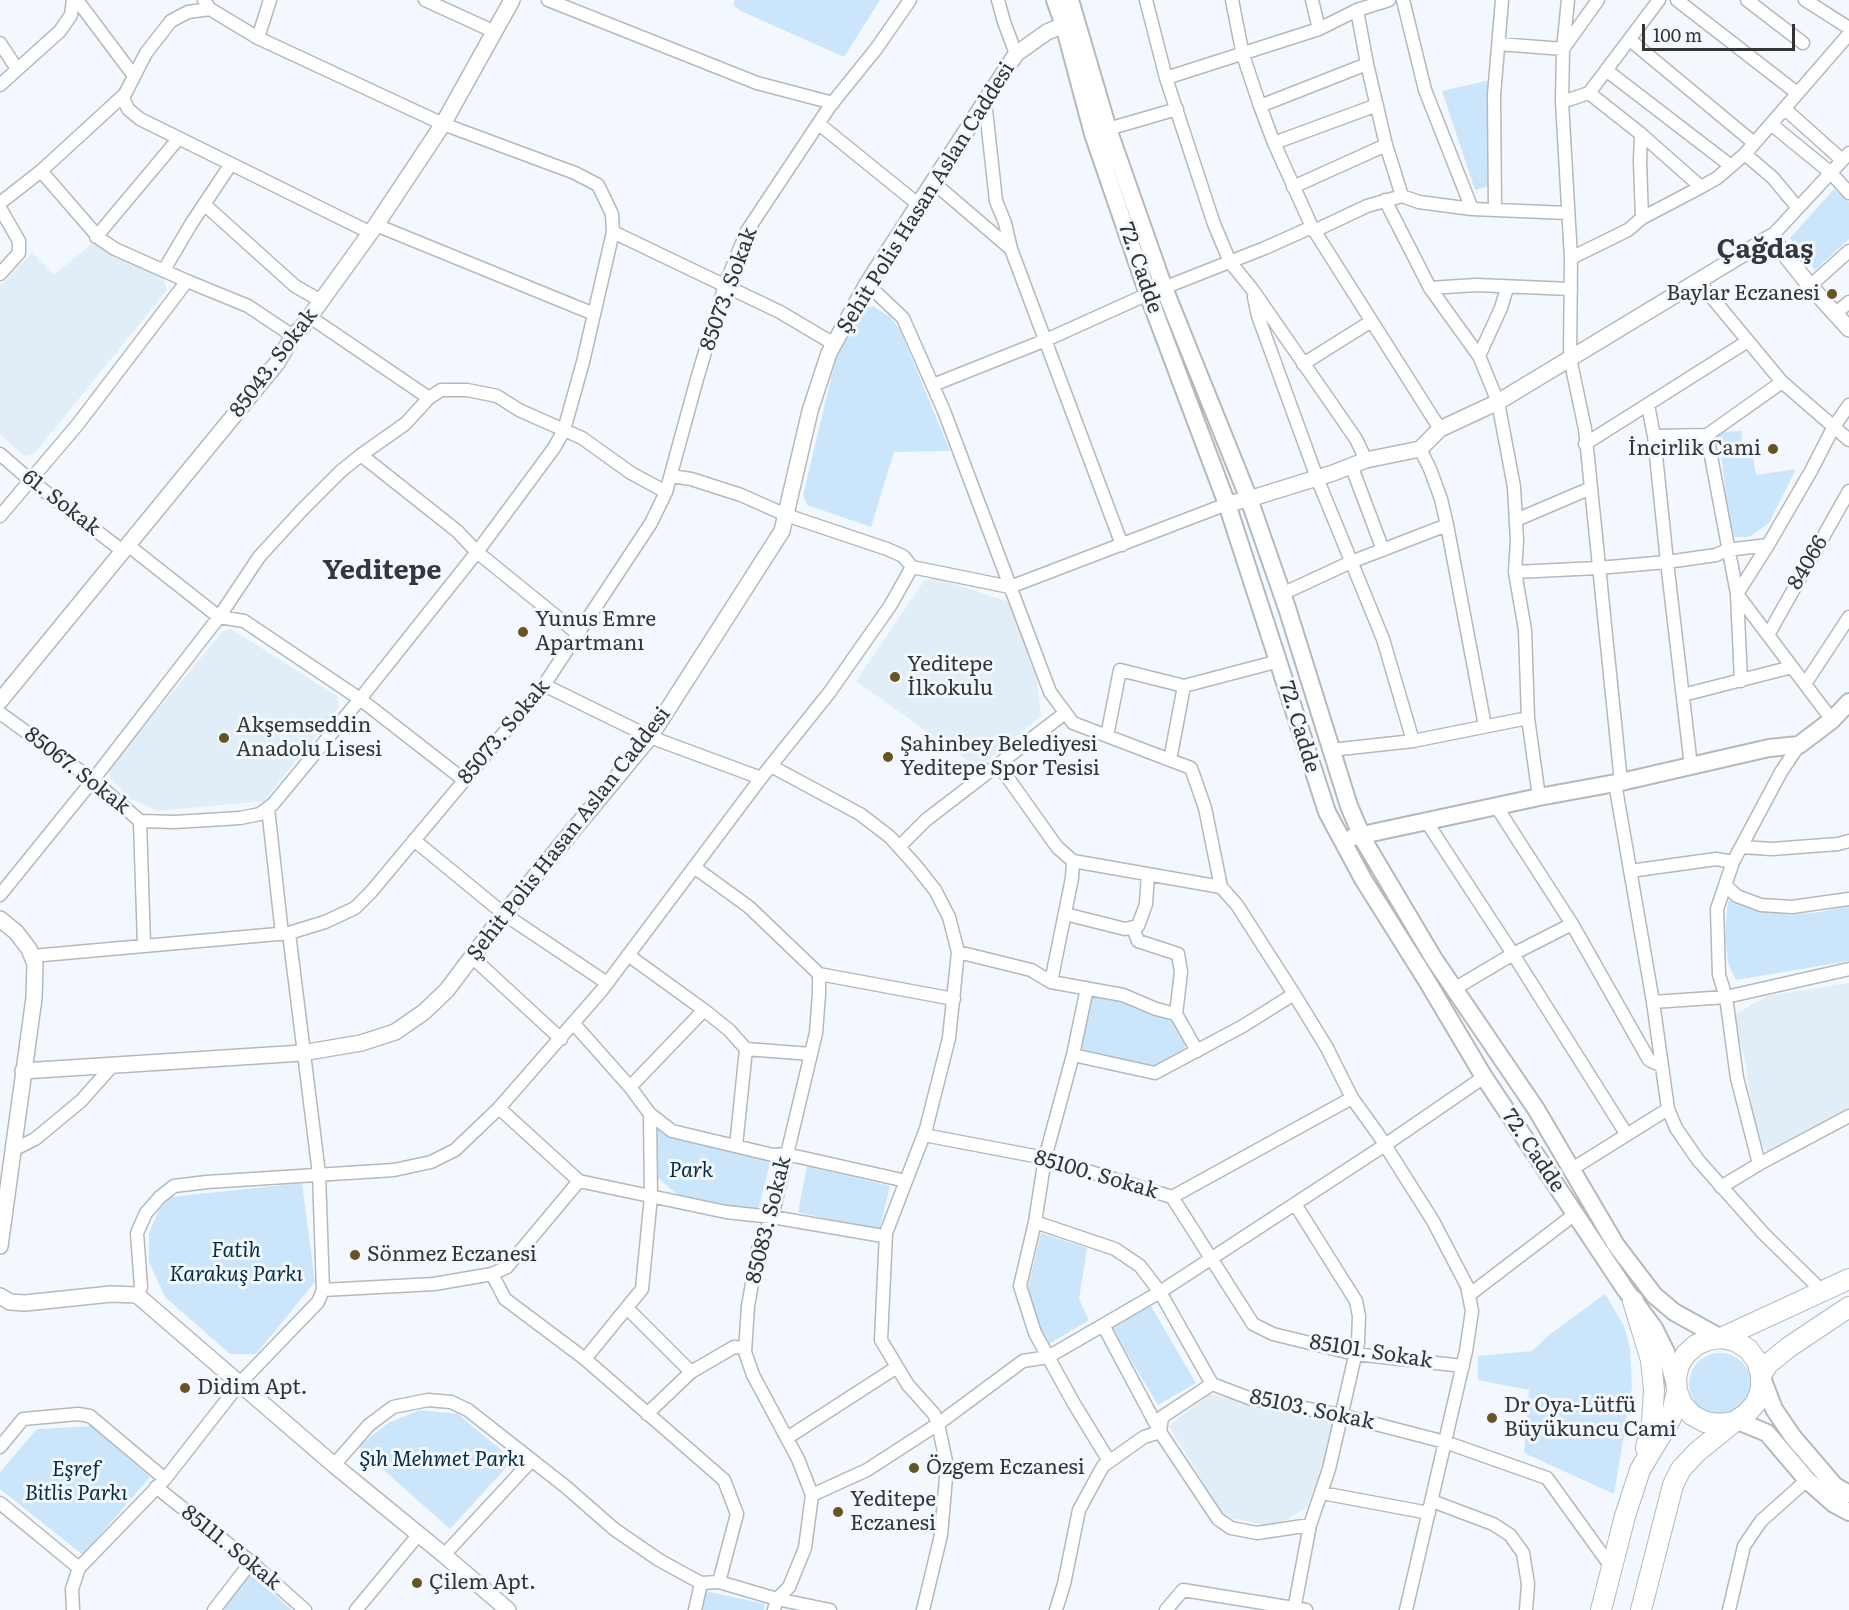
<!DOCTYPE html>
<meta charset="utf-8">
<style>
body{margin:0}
#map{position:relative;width:1849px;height:1610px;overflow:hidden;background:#f2f8fd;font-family:Literata,serif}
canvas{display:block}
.scale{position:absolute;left:1642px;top:24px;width:153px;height:27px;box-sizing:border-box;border:3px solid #323536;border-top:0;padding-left:8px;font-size:18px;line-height:21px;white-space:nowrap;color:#323536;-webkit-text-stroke:4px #f2f8fd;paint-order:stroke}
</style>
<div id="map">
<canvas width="1849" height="1610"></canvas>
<div class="scale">100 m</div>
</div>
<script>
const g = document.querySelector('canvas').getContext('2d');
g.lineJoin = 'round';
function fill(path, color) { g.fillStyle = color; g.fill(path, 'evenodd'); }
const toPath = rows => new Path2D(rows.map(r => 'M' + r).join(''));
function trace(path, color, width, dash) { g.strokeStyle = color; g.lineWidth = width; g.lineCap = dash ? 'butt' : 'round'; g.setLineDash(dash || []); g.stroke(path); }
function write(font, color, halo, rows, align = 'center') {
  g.font = font + ' Literata,serif'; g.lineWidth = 6; g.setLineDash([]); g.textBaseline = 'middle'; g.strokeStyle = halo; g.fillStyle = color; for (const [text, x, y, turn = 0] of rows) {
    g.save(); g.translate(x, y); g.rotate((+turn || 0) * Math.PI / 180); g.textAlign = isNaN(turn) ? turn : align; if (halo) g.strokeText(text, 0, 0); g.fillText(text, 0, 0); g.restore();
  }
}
fill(toPath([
 [91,244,159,267,167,290,34,454,24,456,0,434,0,286,32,253,54,275],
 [936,578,1009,602,1037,680,1041,716,983,764,971,763,856,681,924,581],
 [231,629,337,696,339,707,264,801,157,811,130,798,111,779,109,769,223,631],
 [1849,983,1849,1111,1775,1152,1766,1151,1755,1133,1745,1060,1736,1025,1736,1014,1767,996],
 [1210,1394,1332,1420,1332,1446,1306,1508,1274,1527,1231,1518,1220,1510,1169,1426]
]), '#e1edf7');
fill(toPath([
 [735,0,880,0,844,57,741,11,733,5],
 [1490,80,1490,186,1475,190,1442,91],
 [1834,189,1849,202,1849,239,1815,270,1790,238],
 [873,306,890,317,900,330,950,451,894,452,871,527,807,505,803,495,837,354,863,310],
 [1742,431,1741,445,1751,445,1756,475,1796,469,1769,523,1749,537,1731,537,1719,438,1719,432],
 [1728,901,1736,901,1757,909,1790,915,1820,912,1849,906,1849,961,1736,980,1728,963,1725,934],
 [1093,993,1164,1008,1184,1031,1185,1051,1157,1068,1081,1051],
 [657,1130,664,1130,682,1141,767,1159,770,1163,759,1207,754,1210,678,1195,657,1177],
 [807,1166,890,1186,879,1231,798,1212],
 [302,1183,315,1282,256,1354,230,1354,165,1297,149,1262,149,1233,159,1210,171,1197],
 [1041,1233,1087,1248,1079,1299,1089,1320,1049,1344,1033,1321,1028,1288],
 [1605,1294,1624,1326,1630,1348,1632,1387,1614,1494,1524,1453,1529,1390,1478,1380,1478,1356,1532,1351,1549,1335],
 [1151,1306,1196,1383,1158,1405,1112,1328],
 '1689 1384a31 31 0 1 1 62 0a31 31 0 1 1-62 0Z',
 [420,1410,458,1414,513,1460,450,1529,360,1449,361,1444,390,1422],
 [92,1426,150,1477,83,1555,0,1489,0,1472,37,1429],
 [248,1572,292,1610,220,1610],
 [706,1591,765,1604,764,1610,702,1610]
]), '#cbe6fb');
const minor = toPath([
 [77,0,134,76],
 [425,0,495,32],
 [548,0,757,83,833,103],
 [998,0,1004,22,1016,54],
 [1146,0,1166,78,1214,224,1230,262,1252,289,1356,439,1366,460],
 [1232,0,1243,55,1260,106,1274,143,1312,227,1440,429],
 [1312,0,1319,29],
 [1403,0,1425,90,1472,209],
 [1568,0,1563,49,1562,102,1571,258,1570,358,1585,429,1621,782],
 [1677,0,1797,93],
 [1747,0,1803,43],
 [1805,0,1849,28],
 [210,9,188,12,171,21,146,53,125,94,123,98,128,109,140,119,371,233],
 [1357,10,1367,64,1386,145,1402,196],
 [258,38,270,0],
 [1630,40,1754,143],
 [0,43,17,69],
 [1499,44,1563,49,1598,0],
 [1606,70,1731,166],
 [1166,78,1319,29,1357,10,1389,0],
 [0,85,60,31,71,15,73,0],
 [985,101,996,201,1005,223,1011,249],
 [1562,102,1589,93,1659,0],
 [1260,106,1367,64],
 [1785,109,1842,160],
 [819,124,919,205],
 [1771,124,1831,173,1849,193],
 [1108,129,1177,109],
 [1641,134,1640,161,1642,218],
 [1274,143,1377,105],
 [1745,154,1773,178,1797,207],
 [41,171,100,239,115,249,187,281,248,306,293,336],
 [934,183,1011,249,1122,545],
 [1293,187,1386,145],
 [1701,187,1717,178,1745,154,1849,34],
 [1385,200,1430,288,1479,356,1498,402,1514,487,1517,541,1515,572,1525,630,1528,718,1539,797],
 [0,203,41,171,125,94],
 [205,205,295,286,321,301],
 [0,208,19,241,19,253,0,274],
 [1495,210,1494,95,1502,0],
 [376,225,594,314],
 [1314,231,1367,206,1402,196,1419,202,1472,209,1568,213],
 [613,232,780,312,834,344],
 [96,237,179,138],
 [1771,237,1849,153],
 [1571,258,1628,230,1642,218,1701,187,1641,134,1589,93],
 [164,270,191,224,231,164],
 [1699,282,1782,382,1849,440],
 [867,284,903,318,944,411,1050,692,1073,723,1191,768,1205,808,1221,887,1237,905,1294,994,1327,1048,1352,1098,1378,1134,1433,1221,1467,1286,1472,1311,1466,1351,1406,1610],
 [1810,286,1849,251],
 [1430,288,1476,285,1571,289],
 [1254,297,1258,316,1317,478,1383,639,1413,741],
 [1835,314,1849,302],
 [310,317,429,398],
 [1479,356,1501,308,1507,288],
 [1303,364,1370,322],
 [933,385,1046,340,1148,294,1265,248,1312,227],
 [1648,405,1654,436,1667,562,1691,766],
 [1707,435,1737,594,1741,681],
 [1654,436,1707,435,1782,382],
 [1585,444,1748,341],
 [1420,449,1430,469,1441,499,1447,525,1485,726],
 [0,454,30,480,124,552],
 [361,455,457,531,477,552,578,634],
 [1351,465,1383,550],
 [0,516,78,424,187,281],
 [1516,520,1591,488],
 [129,546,219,617,244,621,360,699,464,780],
 [912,567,1010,587,1227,504],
 [1515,572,1598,568,1667,562,1716,555,1727,550,1768,545,1811,471,1833,428,1849,405],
 [1282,594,1351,562,1447,525],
 [1737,594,1832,720],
 [1737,594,1768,545],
 [1768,635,1849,491],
 [1805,684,1849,617],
 [544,685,650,737,761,778],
 [1683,695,1792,667],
 [0,713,93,780,140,821,144,945],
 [1107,736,1120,670,1184,686],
 [1331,750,1413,741,1528,718],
 [1170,760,1184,686,1279,661],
 [998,764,1057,847,1073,861,1221,887],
 [1615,783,1653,1002,1668,1109,1676,1128,1698,1160,1763,1233,1823,1292],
 [1496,806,1572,924,1649,1060,1662,1066],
 [268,808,282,934],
 [140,821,175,822,240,818,260,814,273,804,360,699,477,552,554,448,564,430,583,362,613,232,612,214,598,185,575,173,443,124,258,38,210,9,204,0],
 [1426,821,1513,954,1627,1135],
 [414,840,504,914,607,983],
 [899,847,926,820,1065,713],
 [1742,847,1772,849,1838,844,1849,841],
 [694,867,749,907,819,974,819,994,816,1033,772,1217,759,1244,748,1306,745,1352,753,1375,798,1459,812,1495,805,1548,789,1587,777,1599,774,1610],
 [1630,871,1716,859,1733,862],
 [1725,885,1737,896,1761,905,1792,907,1849,899],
 [0,895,93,780,219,617,259,557,301,511,341,471,361,455,405,424,429,398,441,390,467,390,497,396,519,410,582,438,631,473,666,492],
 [1065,914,1125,929,1138,926,1146,904,1148,874],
 [1133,928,1138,941,1178,954,1181,972,1176,1014],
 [958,952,1031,970,1051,982,1123,995,1156,1009,1176,1014,1197,1051],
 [628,955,704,1010,729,1030,746,1049,736,1146],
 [32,956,289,933,325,922,355,908,371,892,544,685,651,523,666,492,697,379,725,285,747,231,830,106,876,49,910,0],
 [472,957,561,1039],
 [819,974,954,999],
 [1051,982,1072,878,1073,861],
 [1087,988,1073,1055,1045,1158,1035,1222,1020,1286,1035,1333,1073,1402,1109,1461],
 [1454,989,1513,954,1572,924],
 [1653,1002,1726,997,1849,969],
 [574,1024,630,1087,650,1114,672,1131,773,1155,786,1154,906,1181],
 [746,1049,811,1054],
 [1073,1055,1155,1073,1243,1026,1294,994],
 [630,1087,704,1010],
 [499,1108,579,1181,726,1212,772,1217,883,1236,886,1233,926,1129,949,1038,958,952,949,917,935,890,916,866,890,837,860,814,771,766],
 [924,1135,1045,1158,1172,1197,1352,1098],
 [13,1150,35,1139,81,1101,113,1065],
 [1759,1164,1737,1078,1726,997,1719,975,1717,909,1733,862,1781,772,1799,745],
 [1572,1169,1668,1109],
 [1721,1187,1759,1164,1849,1116],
 [1172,1197,1253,1324,1273,1334,1355,1354,1463,1366],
 [1035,1222,1115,1249,1140,1266,1160,1292,1212,1384,1249,1398,1341,1415,1445,1442,1547,1478,1612,1568],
 [886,1233,881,1340,908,1385,934,1414,938,1424,947,1466,941,1535,923,1610],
 [492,1274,505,1299,585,1359,724,1480,737,1514,719,1582],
 [323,1290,434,1284,492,1274,507,1267,579,1181],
 [137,1295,141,1287,137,1233,146,1213,160,1197,174,1186,207,1182,394,1170,431,1162,455,1150,499,1108,602,990,761,778,829,693,890,606,912,567,903,556,887,549,786,515,741,495,691,479,671,476],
 [1469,1295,1575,1214],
 [627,1308,691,1372],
 [585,1359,642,1289,651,1196,650,1114],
 [1212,1384,1162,1417,1160,1432,1218,1519,1231,1528,1257,1533,1310,1525],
 [647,1414,691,1372,734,1347,745,1348],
 [787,1438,897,1367],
 [0,1447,23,1419,78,1414,90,1416,165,1479],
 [334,1465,369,1425,393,1407,428,1400,451,1402,468,1410,566,1487,614,1529,659,1560,701,1583,719,1582,777,1599,830,1610],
 [156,1487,251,1562,305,1610],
 [1322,1493,1429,1513],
 [812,1495,867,1470,938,1424,1023,1361,1048,1357,1160,1292,1385,1145,1484,1077],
 [1432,1501,1493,1524,1510,1535,1523,1553,1528,1584,1526,1610],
 [0,1503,79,1568],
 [444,1555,531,1461],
 [73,1610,72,1589,79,1568,165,1479,240,1383,318,1302,323,1290,319,1174,289,933],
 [214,1610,251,1562],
 [356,1610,419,1534],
 [695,1610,701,1583],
 [1056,1610,1064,1584,1079,1510,1103,1466,1144,1437,1160,1432,1103,1325],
 [1166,1610,1183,1590,1306,1610],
 [1294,1610,1310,1525,1329,1469,1358,1343,1359,1316,1356,1301,1295,1204],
 [1729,1610,1744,1546,1761,1521,1807,1480]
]);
const tertiary = toPath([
 [1227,504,1249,499,1333,473,1366,460,1420,449,1440,429,1498,402,1771,237,1810,286,1849,329],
 [0,701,277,363,293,336,303,326,376,225,443,124,512,0],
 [0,919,16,932,29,949,35,964,34,998,0,1246],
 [23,1071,302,1053,361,1043,395,1032,424,1012,447,990,504,914,650,737,782,531,810,411,829,353,867,284,1016,54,1047,32,1064,25],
 [0,1296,10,1302,25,1303,111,1294,137,1295,334,1465,444,1555,508,1610]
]);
const secondary = toPath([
 [1055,0,1064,25,1093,134,1148,294,1227,504,1327,812,1363,879,1427,981,1484,1077,1625,1289,1654,1328,1666,1352,1675,1385],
 [1070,0,1108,129,1164,288,1249,499,1287,608,1349,806,1364,841,1434,959,1536,1109,1616,1245,1654,1295,1674,1312,1721,1338],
 [1353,837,1539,797,1621,782,1769,748,1799,745,1832,720,1849,702],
 [1761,1375,1774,1409,1793,1437,1835,1486,1849,1494],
 [1734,1422,1743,1423,1767,1433,1807,1480,1834,1504,1849,1512]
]);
const primary = toPath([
 [1633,1301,1651,1360,1654,1390,1652,1422,1646,1448],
 [1721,1338,1849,1279],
 [1761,1375,1757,1361,1748,1349,1735,1341,1721,1338,1708,1340,1696,1345,1686,1354,1679,1365,1676,1378,1677,1391,1682,1404,1692,1415,1705,1422,1719,1424,1734,1422,1746,1414,1756,1403,1761,1389,1761,1375,1768,1364,1789,1347,1849,1307],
 [1601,1610,1625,1516,1640,1470,1671,1418,1677,1391],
 [1641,1610,1673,1485,1681,1469,1697,1452,1734,1422]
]);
trace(minor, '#b3b9bd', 15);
trace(tertiary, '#b3b9bd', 18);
trace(secondary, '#b3b9bd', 20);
trace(primary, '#b3b9bd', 22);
trace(minor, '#fff', 12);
trace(tertiary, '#fff', 15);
trace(secondary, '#fff', 16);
trace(primary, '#fff', 20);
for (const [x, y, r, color] of [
 [1832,294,6,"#665422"],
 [1773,449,6,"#665422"],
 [523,632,6,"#665422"],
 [895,677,6,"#665422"],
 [224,738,6,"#665422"],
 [888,757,6,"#665422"],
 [355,1255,6,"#665422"],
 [185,1388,6,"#665422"],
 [1492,1418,6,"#665422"],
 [914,1468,6,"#665422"],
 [838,1512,6,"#665422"],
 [417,1583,6,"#665422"]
]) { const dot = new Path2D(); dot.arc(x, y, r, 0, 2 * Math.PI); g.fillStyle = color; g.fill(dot); trace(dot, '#f2f8fd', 2); }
write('21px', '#323536', '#f2f8fd', [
 ["Şehit Polis Hasan Aslan Caddesi",926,198,-58],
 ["72. Cadde",1140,268,71],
 ["85073. Sokak",729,289,-70],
 ["85043. Sokak",274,363,-53],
 ["61. Sokak",61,503,38],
 ["84066",1808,563,-60],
 ["72. Cadde",1299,727,73],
 ["85073. Sokak",504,732,-50],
 ["85067. Sokak",77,771,38],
 ["Şehit Polis Hasan Aslan Caddesi",569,834,-52],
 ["72. Cadde",1533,1151,56],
 ["85100. Sokak",1096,1175,16],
 ["85083. Sokak",769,1220,-76],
 ["85101. Sokak",1371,1352,9],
 ["85103. Sokak",1312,1410,12],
 ["85111. Sokak",231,1548,39]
]);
write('21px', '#323536', '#f2f8fd', [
 ["Baylar Eczanesi",1820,294,"right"],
 ["İncirlik Cami",1761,449,"right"],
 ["Yunus Emre",535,620],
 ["Apartmanı",535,644],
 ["Yeditepe",907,665],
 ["İlkokulu",907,689],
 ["Akşemseddin",236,726],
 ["Anadolu Lisesi",236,750],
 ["Şahinbey Belediyesi",900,745],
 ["Yeditepe Spor Tesisi",900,769],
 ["Sönmez Eczanesi",367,1255],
 ["Didim Apt.",197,1388],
 ["Dr Oya-Lütfü",1504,1406],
 ["Büyükuncu Cami",1504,1430],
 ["Özgem Eczanesi",926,1468],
 ["Yeditepe",850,1500],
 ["Eczanesi",850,1524],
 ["Çilem Apt.",429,1583]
], 'left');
write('italic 21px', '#062c44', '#f2f8fd', [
 ["Park",691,1171],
 ["Fatih",236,1251],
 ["Karakuş Parkı",236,1275],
 ["Şıh Mehmet Parkı",442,1460],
 ["Eşref",76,1470],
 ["Bitlis Parkı",76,1494]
]);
write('bold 27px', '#34383c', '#f2f8fd', [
 ["Çağdaş",1765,250],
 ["Yeditepe",382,571]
]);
</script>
